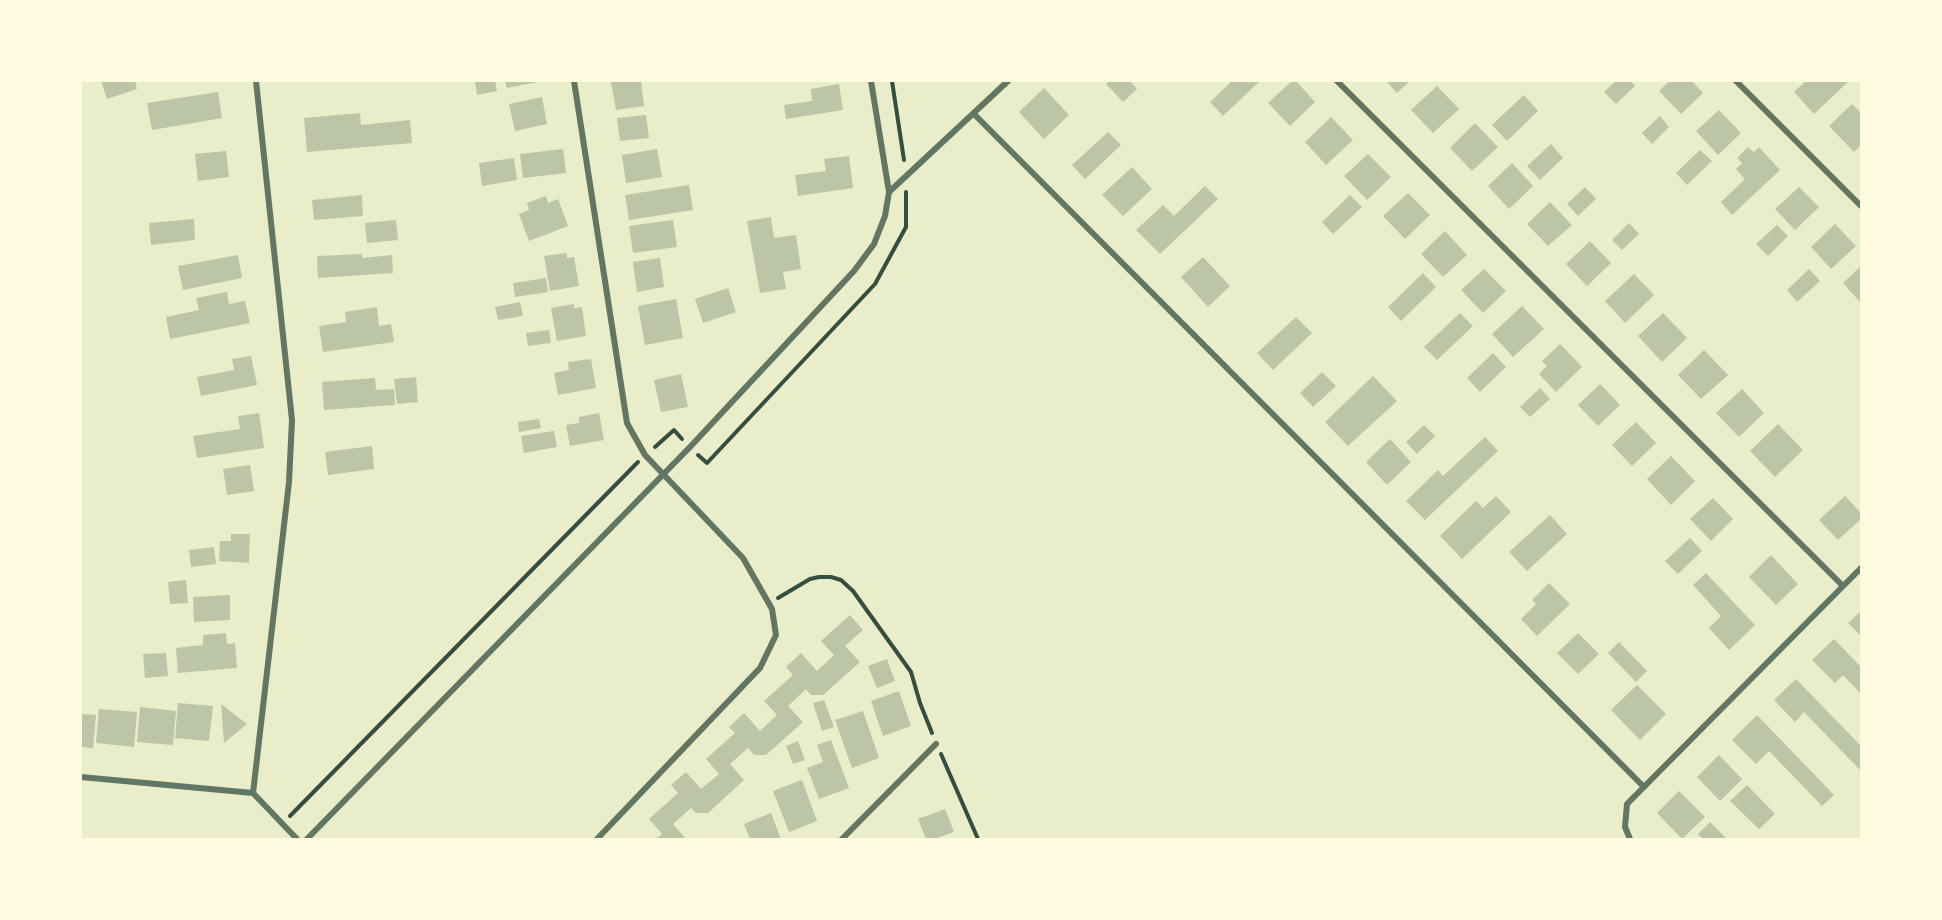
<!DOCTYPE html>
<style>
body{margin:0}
#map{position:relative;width:1942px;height:920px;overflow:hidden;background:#e9edc9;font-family:Overpass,sans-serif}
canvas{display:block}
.frame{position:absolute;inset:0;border:82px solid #fefae0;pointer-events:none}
</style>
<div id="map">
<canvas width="1942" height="920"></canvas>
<div class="frame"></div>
</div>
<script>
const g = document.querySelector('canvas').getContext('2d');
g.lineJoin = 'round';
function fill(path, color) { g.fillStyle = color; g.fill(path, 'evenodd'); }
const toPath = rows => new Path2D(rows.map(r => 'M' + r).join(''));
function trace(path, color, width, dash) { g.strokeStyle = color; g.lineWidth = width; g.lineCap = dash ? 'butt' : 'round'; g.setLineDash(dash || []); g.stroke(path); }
fill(toPath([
 [101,81,135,81,137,89,107,99],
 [475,81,495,81,497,91,477,95],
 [505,81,538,81,538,82,507,88],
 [641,81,644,106,616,110,611,82],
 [1110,81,1130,81,1137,89,1123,102,1106,84],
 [1232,81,1260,81,1223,116,1210,102],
 [1292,81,1296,81,1315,102,1290,126,1268,103],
 [1386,81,1410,81,1397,93],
 [1616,81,1631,81,1635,86,1616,104,1604,92],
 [1670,81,1692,81,1703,93,1681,114,1659,91],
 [1806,81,1849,81,1814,114,1794,92],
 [839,84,843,110,786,119,784,105,812,101,811,89],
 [1437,86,1459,109,1433,133,1411,110],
 [1044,88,1069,115,1044,139,1019,112],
 [218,92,222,118,152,130,147,103],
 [1524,95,1538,111,1507,141,1492,125],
 [542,97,547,124,515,131,509,104],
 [1852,104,1861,113,1861,145,1854,152,1829,126],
 [1719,110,1741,133,1718,155,1696,131],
 [360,113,361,125,410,120,412,143,307,152,304,118],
 [646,115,649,138,620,141,617,118],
 [1660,116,1669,127,1652,144,1642,133],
 [1331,117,1353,140,1326,165,1305,142],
 [1475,123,1498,147,1472,171,1450,148],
 [1108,132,1121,145,1085,179,1072,165],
 [1551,144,1563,158,1540,180,1527,166],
 [1748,147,1754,152,1759,147,1780,170,1732,215,1721,202,1745,179,1736,169,1742,163,1737,158],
 [563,149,566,173,523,178,520,154],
 [657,149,662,177,626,183,622,155],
 [1700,150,1712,161,1687,185,1676,173],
 [226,151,229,177,198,181,195,154],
 [1368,154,1391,177,1367,200,1344,176],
 [849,156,853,188,798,196,795,175,826,171,824,159],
 [514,158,517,180,482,186,479,163],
 [1512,163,1533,186,1509,209,1488,186],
 [1132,167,1152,189,1123,216,1102,195],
 [689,185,693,210,629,220,625,195],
 [1205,186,1218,199,1160,254,1136,230,1163,205,1174,216],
 [1585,187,1596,199,1578,216,1567,204],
 [1799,187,1819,207,1795,230,1775,209],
 [1408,193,1430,215,1405,239,1383,216],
 [362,195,363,216,314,220,312,200],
 [1350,195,1362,207,1333,234,1322,222],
 [546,196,548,203,558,199,568,226,529,241,519,214,529,210,527,203],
 [1550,202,1572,225,1548,246,1527,224],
 [771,217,774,238,796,235,801,269,783,272,786,289,760,293,747,221],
 [194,219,195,240,151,245,149,223],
 [396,220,398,240,367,243,365,223],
 [673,220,677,247,633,253,629,226],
 [1629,223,1639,234,1622,250,1612,240],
 [1835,224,1856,246,1831,269,1811,247],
 [1777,225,1788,236,1768,256,1756,244],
 [1445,231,1467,255,1443,277,1421,254],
 [1590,241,1611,263,1587,286,1566,264],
 [567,253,567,258,574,257,579,286,550,291,544,256],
 [362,254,362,258,392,255,393,273,318,278,317,256],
 [238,255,242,278,183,290,178,266],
 [1203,257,1230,286,1208,307,1181,277],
 [660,258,664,287,637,292,633,262],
 [1861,266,1861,303,1843,283],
 [1484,269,1506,291,1483,313,1461,290],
 [1809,269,1820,281,1797,302,1787,290],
 [1423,273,1436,287,1401,321,1388,307],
 [1634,274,1654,295,1625,323,1605,301],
 [546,278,548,292,515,297,513,283],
 [728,288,736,312,703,323,695,299],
 [227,292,229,304,245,301,250,323,170,339,166,317,199,310,196,298],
 [676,299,683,338,645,345,638,306],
 [520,302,523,316,498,320,495,307],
 [574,304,574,308,582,307,586,336,557,341,551,308],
 [1522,306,1544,329,1513,357,1492,334],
 [377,307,379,326,391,324,394,342,323,352,319,326,346,322,345,312],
 [1460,313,1473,326,1437,360,1424,347],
 [1663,313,1687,338,1662,362,1638,336],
 [1296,317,1312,333,1273,370,1257,353],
 [549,330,551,343,528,346,526,333],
 [1560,344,1582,367,1556,392,1539,374,1547,366,1542,361],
 [1704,350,1728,375,1701,399,1678,375],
 [1493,353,1506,367,1480,392,1467,378],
 [251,356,257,385,201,396,197,377,234,370,232,359],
 [591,359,596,388,558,395,554,373,569,370,568,362],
 [1322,372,1336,386,1313,407,1300,393],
 [681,374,688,407,661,412,654,380],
 [1373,376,1397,401,1348,446,1325,422],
 [416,377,418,402,397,404,394,379],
 [375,378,376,390,394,389,395,405,324,410,322,382],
 [1600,384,1620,405,1598,426,1578,405],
 [1540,388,1550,399,1530,417,1520,407],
 [1742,389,1764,413,1739,437,1716,413],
 [259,413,264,448,197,458,193,436,240,429,238,416],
 [599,413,604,440,570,446,566,425,579,423,579,417],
 [539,419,541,428,519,432,518,422],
 [1636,422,1656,443,1632,466,1612,445],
 [1778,424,1803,450,1775,477,1750,451],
 [1424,425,1435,436,1417,454,1406,442],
 [554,431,557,447,524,453,521,436],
 [1485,437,1498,451,1425,520,1406,501,1438,470,1443,476],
 [1390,439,1411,462,1387,485,1366,462],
 [372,446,374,469,328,475,325,452],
 [1671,456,1695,481,1671,505,1647,479],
 [250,465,254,491,227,495,223,469],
 [1496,496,1511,512,1462,559,1440,536,1476,501,1483,508],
 [1845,496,1861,513,1861,519,1838,540,1819,520],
 [1713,498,1733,519,1711,541,1690,519],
 [1550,515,1567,534,1527,571,1509,552],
 [231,534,250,534,249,563,219,561,220,541,231,541],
 [1690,538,1702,551,1678,574,1665,561],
 [214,547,216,564,191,567,189,550],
 [1771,555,1798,584,1776,605,1749,577],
 [1706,573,1755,625,1729,650,1709,628,1721,616,1693,585],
 [186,580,188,603,170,604,168,582],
 [1549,583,1570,604,1537,636,1521,619,1536,604,1532,600],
 [230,595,230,620,194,622,193,597],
 [1861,611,1861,636,1848,623],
 [850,615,863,630,845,646,860,662,823,695,811,695,806,689,788,706,803,722,766,755,754,755,748,748,730,764,744,780,708,813,696,813,691,808,673,824,686,839,656,839,662,834,649,819,678,793,671,785,686,772,701,789,719,774,706,759,735,733,729,727,744,713,760,731,777,715,764,701,793,675,786,667,801,653,817,671,834,655,821,641],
 [226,633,227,644,235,643,237,668,178,673,176,648,203,645,203,635],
 [1578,633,1599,654,1578,674,1557,653],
 [1834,639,1861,667,1861,694,1843,675,1835,683,1812,660],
 [1619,642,1647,671,1636,682,1608,653],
 [166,653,168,676,145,678,143,654],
 [887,659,895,681,877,688,868,666],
 [1796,679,1861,746,1861,771,1804,712,1795,722,1774,700],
 [1637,685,1666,714,1640,740,1611,710],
 [899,691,911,726,883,736,871,701],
 [824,700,834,727,822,731,813,703],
 [178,703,213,706,209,741,175,738],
 [221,704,247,724,224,743],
 [140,707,176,711,173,745,137,742],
 [99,709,137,712,134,747,96,743],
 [863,711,879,758,852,768,835,720],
 [81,714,96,715,93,748,81,747],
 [1757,715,1834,795,1822,806,1769,751,1756,764,1732,740],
 [831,740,849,788,819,799,807,768,823,762,817,745],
 [798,741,805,760,793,764,786,746],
 [1719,755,1742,779,1720,801,1697,777],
 [802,780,817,821,789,832,773,791],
 [1747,785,1775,814,1759,829,1730,801],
 [1679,791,1705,817,1682,839,1657,813],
 [945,809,954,832,935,839,926,839,918,819],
 [771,813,781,839,750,839,744,824],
 [1710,822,1727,839,1703,839,1698,834]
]), '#bcc5a7');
trace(toPath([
 [892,81,904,160],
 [655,447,674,430,682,439],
 [698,455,707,463,875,284,906,227,906,192],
 [778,598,810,579,819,577,831,577,841,580,853,591,911,672,920,703,932,733],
 [941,754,978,839],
 [290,816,638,462]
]), '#344e41', 4);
trace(toPath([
 [574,81,627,423,645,455,743,558,772,609,776,635,760,668,597,839],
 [1337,81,1843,586],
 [1736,81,1861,206],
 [974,114,1644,787],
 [889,192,1008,81],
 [81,777,253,793,297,839],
 [253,793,289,482,292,420,256,81],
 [307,839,690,447,854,271,874,244,885,216,889,192,871,81],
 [842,839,936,744],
 [1630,839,1625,827,1627,804,1861,568]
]), '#617663', 6);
</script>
